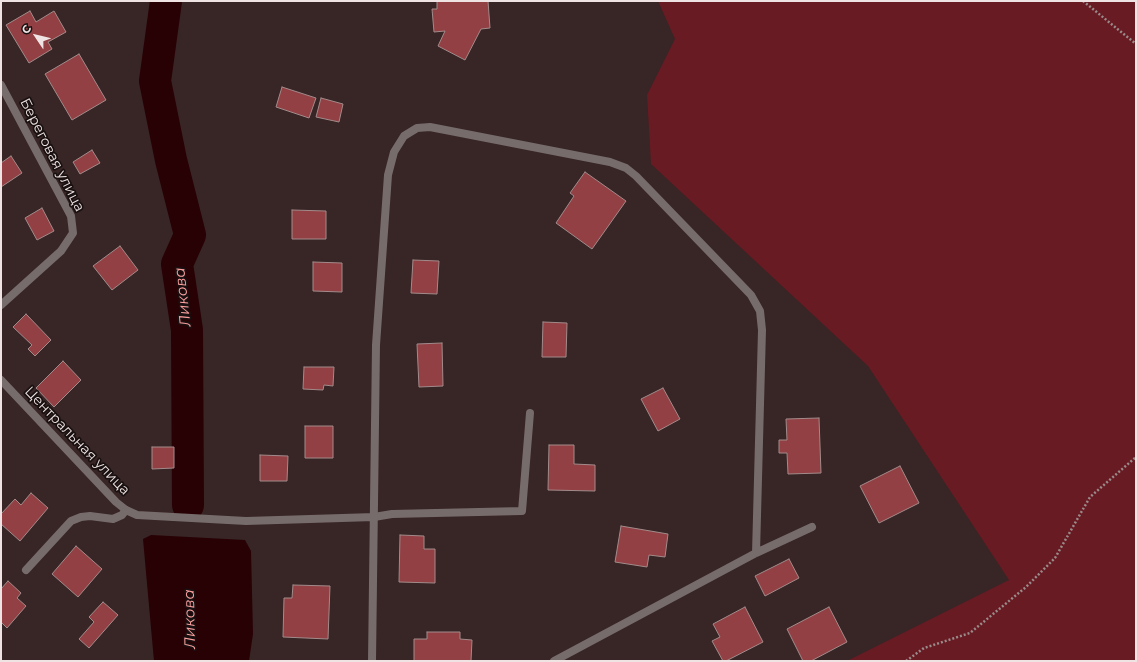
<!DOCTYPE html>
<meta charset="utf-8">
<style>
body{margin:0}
#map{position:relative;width:1137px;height:662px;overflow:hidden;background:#382525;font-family:Montserrat,sans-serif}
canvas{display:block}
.frame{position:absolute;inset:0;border:2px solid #f0e3e3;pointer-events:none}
.north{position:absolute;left:16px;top:16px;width:40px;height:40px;-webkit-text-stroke:3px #191111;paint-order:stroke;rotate:305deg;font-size:11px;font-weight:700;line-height:16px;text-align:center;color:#f0e3e3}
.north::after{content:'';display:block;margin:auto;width:14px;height:18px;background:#f0e3e3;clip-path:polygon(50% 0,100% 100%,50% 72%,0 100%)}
</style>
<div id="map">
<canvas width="1137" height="662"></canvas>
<div class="frame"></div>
<div class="north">С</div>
</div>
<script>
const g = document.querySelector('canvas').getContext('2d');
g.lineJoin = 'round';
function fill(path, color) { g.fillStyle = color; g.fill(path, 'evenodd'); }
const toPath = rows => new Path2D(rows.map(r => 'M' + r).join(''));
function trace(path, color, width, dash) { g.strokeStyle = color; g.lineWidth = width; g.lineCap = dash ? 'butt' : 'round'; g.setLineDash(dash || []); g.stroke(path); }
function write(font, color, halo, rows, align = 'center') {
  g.font = font + ' Montserrat,sans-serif'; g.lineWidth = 3.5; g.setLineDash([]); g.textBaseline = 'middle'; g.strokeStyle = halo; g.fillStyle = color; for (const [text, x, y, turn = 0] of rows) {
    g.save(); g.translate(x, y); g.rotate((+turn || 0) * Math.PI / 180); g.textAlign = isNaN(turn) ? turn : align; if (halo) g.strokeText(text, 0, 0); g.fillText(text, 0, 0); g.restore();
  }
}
fill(toPath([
 [658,1,1136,1,1136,661,847,661,1009,580,868,366,651,164,647,95,675,39]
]), '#681b22');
fill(toPath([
 [151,535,245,540,251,551,253,634,249,661,154,661,143,539]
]), '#280105');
trace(toPath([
 [166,1,155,81,171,160,190,235,177,264,187,330,188,505]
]), '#280105', 32);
const building = toPath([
 [437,1,488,1,490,28,481,29,465,60,438,46,445,31,434,32,432,9,437,9,437,1],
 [30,11,36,22,54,11,66,32,48,42,52,49,29,63,6,25,30,11],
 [79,54,106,100,72,120,45,74,79,54],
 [282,87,316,98,309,118,276,107,282,87],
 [321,98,343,104,339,122,316,117,321,98],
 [92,150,100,163,80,174,73,162,92,150],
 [11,156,22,173,1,187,1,163,11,156],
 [585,172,626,201,592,249,556,223,574,196,570,193,585,172],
 [42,208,54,231,37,240,25,218,42,208],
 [292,210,326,211,326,239,292,239,292,210],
 [120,246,138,270,112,290,93,266,120,246],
 [413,260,439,261,437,294,411,293,413,260],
 [313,262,342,263,342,292,313,291,313,262],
 [26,314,51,340,35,356,28,349,32,345,13,327,26,314],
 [543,322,567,323,566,357,542,357,543,322],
 [442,343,443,386,419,387,417,344,442,343],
 [63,361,81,380,54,407,36,388,63,361],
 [304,367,334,367,333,386,324,385,323,390,303,389,304,367],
 [663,388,680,419,658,431,641,399,663,388],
 [819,418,821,473,788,474,787,453,779,453,779,440,787,440,786,419,819,418],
 [305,426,333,426,333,458,305,458,305,426],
 [549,445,574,445,574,464,595,465,595,491,548,490,549,445],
 [152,447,174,447,174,468,152,469,152,447],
 [260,455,288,456,287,481,260,481,260,455],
 [900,466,919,503,879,523,860,486,900,466],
 [31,493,48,508,20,541,1,524,1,514,15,499,21,505,31,493],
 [621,526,668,534,665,557,649,555,647,567,615,562,621,526],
 [400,535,424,536,424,549,435,549,435,583,399,582,400,535],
 [76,546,102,569,78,597,52,574,76,546],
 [789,559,799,578,765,596,755,576,789,559],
 [8,581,21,593,17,598,26,606,7,628,1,622,1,589,8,581],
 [293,585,330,586,328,639,283,637,284,598,292,598,293,585],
 [103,602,118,615,89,648,79,639,94,622,89,617,103,602],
 [745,607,763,642,726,661,723,661,712,641,720,637,713,624,745,607],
 [829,607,847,642,811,661,803,661,787,629,829,607],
 [427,632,460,632,460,639,472,640,471,661,414,661,414,639,427,639,427,632]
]);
fill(building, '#934044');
trace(building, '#a38b8b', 1);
trace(toPath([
 [1083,1,1136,44],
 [906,661,924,648,970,633,1026,587,1055,558,1090,497,1136,457]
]), '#9a8b8b', 2.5, [2, 2]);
trace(toPath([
 [374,517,392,514,522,511,530,413],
 [26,570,71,521,81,517,90,516,113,519,122,515,126,510]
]), '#766c6b', 8);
trace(toPath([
 [1,85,71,216,73,233,61,251,1,305],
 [1,380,116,502,126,510,137,515,246,521,374,517],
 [372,661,376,345,388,175,394,152,404,136,417,128,430,127,610,162,626,168,636,176,751,295,760,311,762,330,756,553],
 [554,661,756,553,812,527]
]), '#766c6b', 8);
write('14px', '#f0e3e3', '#191111', [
 ["Береговая улица",52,155,63],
 ["Центральная улица",77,441,46]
]);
write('italic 15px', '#ffa0a0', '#191111', [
 ["Ликова",183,297,-96],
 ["Ликова",190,619,-91]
]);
</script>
